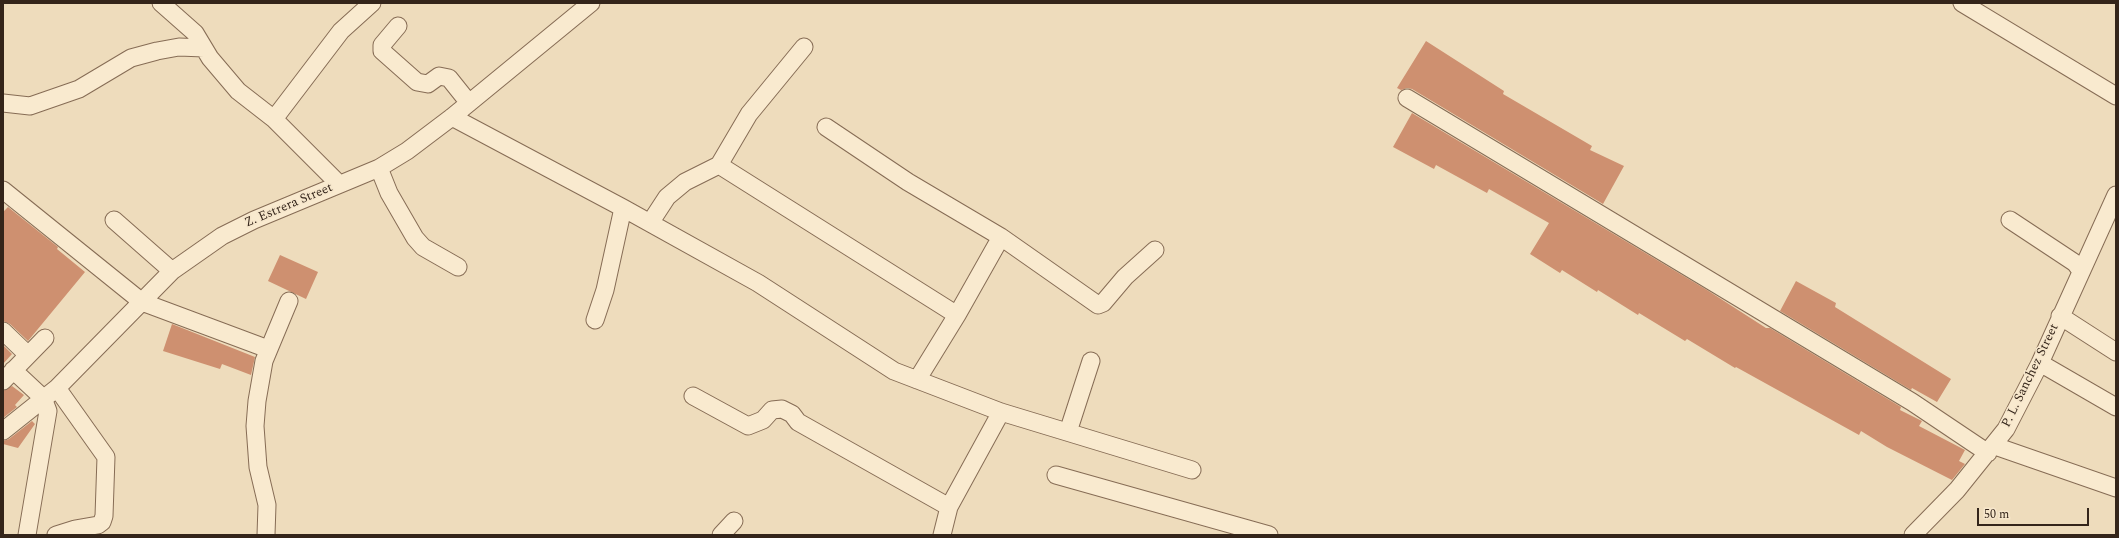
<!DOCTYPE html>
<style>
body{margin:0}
#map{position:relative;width:2119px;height:538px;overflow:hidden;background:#eedcbc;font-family:Spectral,serif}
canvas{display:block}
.frame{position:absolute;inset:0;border:4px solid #34251a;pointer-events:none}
.scale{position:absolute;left:1977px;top:508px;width:112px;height:18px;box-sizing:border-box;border:2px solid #34251a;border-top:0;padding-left:5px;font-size:12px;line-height:14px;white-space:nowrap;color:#34251a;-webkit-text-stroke:3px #f6e6cb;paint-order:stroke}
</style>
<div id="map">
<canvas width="2119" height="538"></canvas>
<div class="frame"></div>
<div class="scale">50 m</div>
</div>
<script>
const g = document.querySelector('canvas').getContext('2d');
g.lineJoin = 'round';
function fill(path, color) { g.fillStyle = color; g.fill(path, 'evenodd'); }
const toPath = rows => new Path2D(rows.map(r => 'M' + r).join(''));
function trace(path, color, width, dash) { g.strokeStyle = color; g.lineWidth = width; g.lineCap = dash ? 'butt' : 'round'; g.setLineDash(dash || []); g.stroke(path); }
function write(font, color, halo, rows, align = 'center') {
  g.font = font + ' Spectral,serif'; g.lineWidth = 3; g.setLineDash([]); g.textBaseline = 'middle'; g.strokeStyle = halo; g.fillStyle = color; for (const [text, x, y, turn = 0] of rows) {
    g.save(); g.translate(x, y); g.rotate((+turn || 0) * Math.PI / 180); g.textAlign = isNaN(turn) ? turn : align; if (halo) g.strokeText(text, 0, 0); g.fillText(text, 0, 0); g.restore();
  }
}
fill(toPath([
 [1426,41,1504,91,1503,94,1592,146,1590,150,1624,166,1603,204,1412,89,1407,88,1401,90,1397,88],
 [1412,113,1707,290,1766,328,1770,328,1901,407,1900,410,1922,421,1919,426,1965,450,1959,461,1965,464,1952,480,1887,447,1861,431,1859,435,1736,367,1735,368,1687,339,1685,341,1639,313,1638,315,1598,290,1597,292,1562,270,1560,273,1530,254,1549,223,1489,189,1487,193,1436,165,1434,169,1393,147],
 [8,207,58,247,57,249,85,272,28,341,10,324,3,321,3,212],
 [280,255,318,272,306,299,268,281],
 [1796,281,1836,303,1835,307,1951,379,1937,402,1912,388,1911,390,1780,311],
 [172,324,255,357,251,375,222,364,220,369,163,351],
 [3,345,12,354,3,364],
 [12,386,24,395,15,405,17,407,3,418,3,391],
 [32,421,35,424,18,448,3,444,3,441,9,439]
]), '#ce9070');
const minor = toPath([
 [161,3,195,33,210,58,238,91,274,119,339,184],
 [1962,3,2116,96],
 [398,26,382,45,382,51,417,82,428,84,439,76,449,78,469,103],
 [1407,98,1912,402,1988,453],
 [3,103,30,106,79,89,131,58,157,51,179,47,204,48],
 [452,117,623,208,758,283,894,371,1001,412,1192,470],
 [274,119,341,31,372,3],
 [826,127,908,182,1001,237,1098,305,1103,303,1125,277,1155,250],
 [719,165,957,315],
 [379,168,389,193,415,238,423,247,458,267],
 [3,190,142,302,268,349],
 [114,220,172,271],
 [2010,220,2075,263,2081,271],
 [650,223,667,197,685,182,719,165,749,114,804,47],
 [2060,316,2116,352],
 [595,320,605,290,623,208],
 [3,331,28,355],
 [2040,363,2116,407],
 [13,370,43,398,48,411,27,535],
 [917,380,957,315,1001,237],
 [3,381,45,338],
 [57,388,106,457,104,516,102,522,98,525,75,529,76,535],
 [693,396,748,426,763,420,772,410,782,409,792,414,798,422,949,507],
 [3,431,57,388,172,271,222,236,254,220,379,168,407,151,452,117,591,3],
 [1068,432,1091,361],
 [1995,446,2116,488],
 [1056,475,1269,535],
 [56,535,75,529],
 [266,535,267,505,258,467,255,426,257,401,264,361,289,301],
 [721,535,734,521],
 [942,535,949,507,1001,412],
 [1913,535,1957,490,2006,429,2040,363,2116,195]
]);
trace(minor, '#866c55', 19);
trace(minor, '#f9eacf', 17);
write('13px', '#34251a', '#f6e6cb', [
 ["Z. Estrera Street",289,206,-23],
 ["P. L. Sanchez Street",2031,376,-64]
]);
</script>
